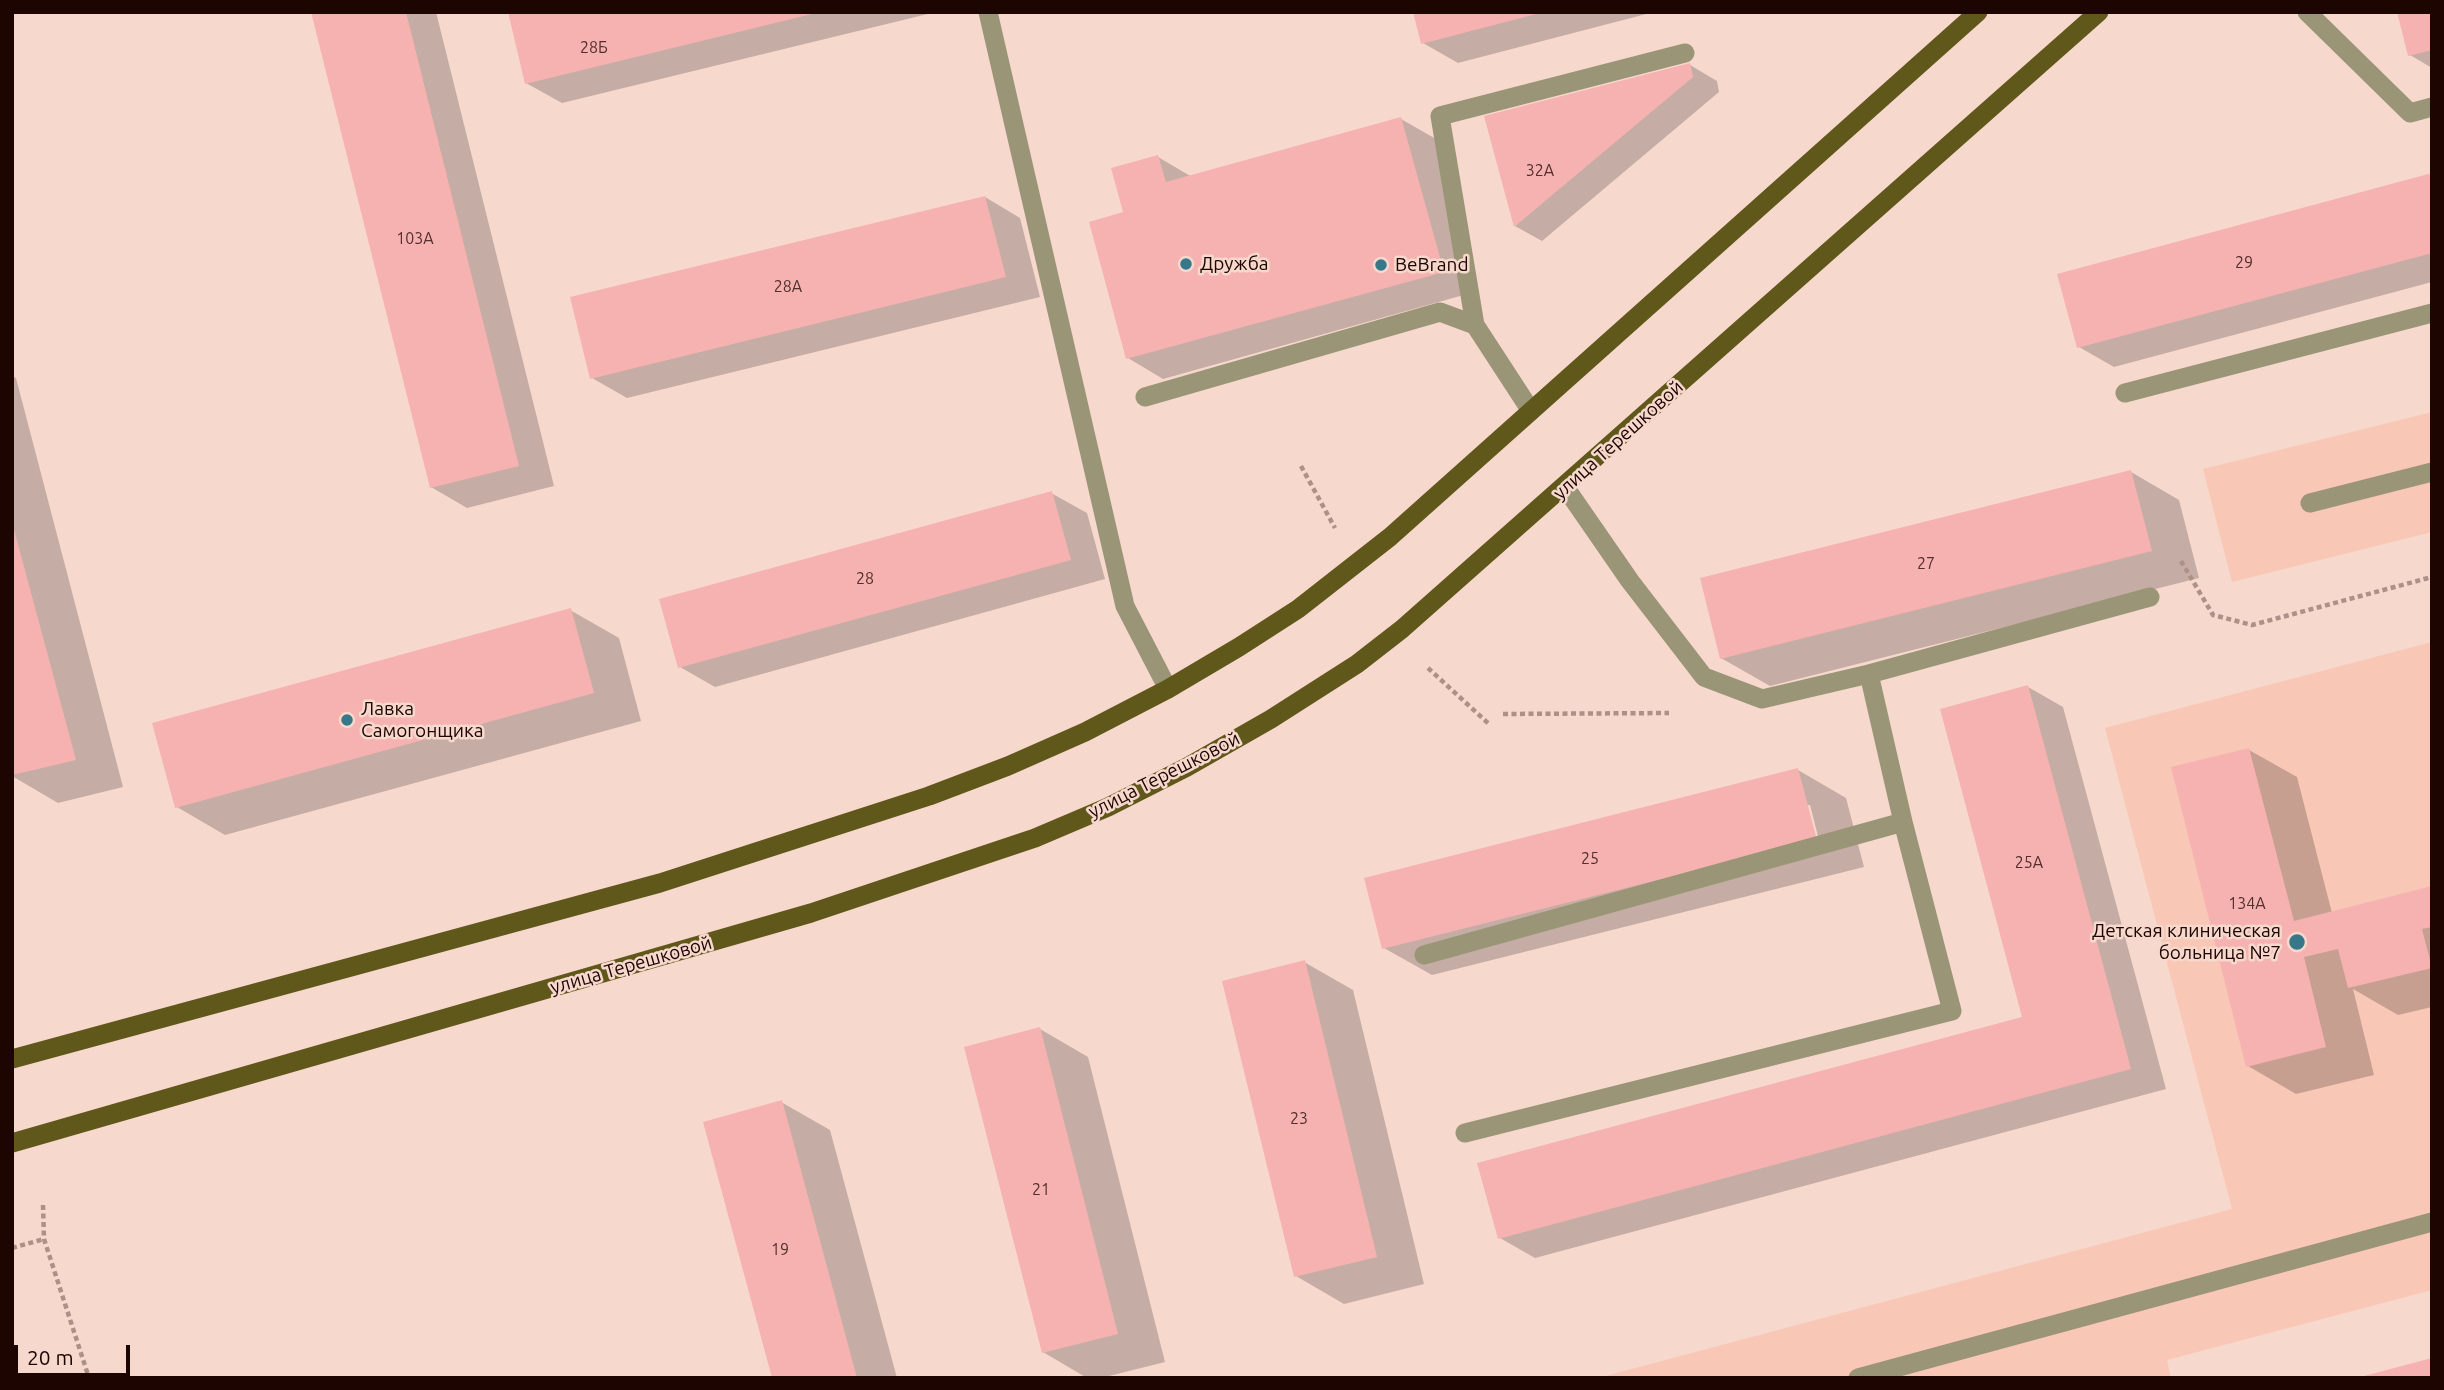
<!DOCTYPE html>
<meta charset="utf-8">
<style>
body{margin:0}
#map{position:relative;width:2444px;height:1390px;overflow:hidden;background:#f7d8cd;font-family:Ubuntu,sans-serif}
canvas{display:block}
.frame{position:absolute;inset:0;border:14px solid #1d0501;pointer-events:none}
.scale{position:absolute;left:14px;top:1345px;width:116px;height:32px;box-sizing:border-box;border:4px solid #1d0501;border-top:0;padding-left:9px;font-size:21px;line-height:24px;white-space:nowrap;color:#1d0501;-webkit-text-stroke:5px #f7d8cd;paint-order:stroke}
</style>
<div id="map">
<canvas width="2444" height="1390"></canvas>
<div class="frame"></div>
<div class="scale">20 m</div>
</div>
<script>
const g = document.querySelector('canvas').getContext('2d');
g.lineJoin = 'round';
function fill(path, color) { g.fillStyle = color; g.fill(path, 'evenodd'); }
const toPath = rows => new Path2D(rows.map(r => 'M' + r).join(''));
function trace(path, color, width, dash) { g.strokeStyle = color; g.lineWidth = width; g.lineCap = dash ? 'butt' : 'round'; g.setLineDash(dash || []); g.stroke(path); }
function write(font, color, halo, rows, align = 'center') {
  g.font = font + ' Ubuntu,sans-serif'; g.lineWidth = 5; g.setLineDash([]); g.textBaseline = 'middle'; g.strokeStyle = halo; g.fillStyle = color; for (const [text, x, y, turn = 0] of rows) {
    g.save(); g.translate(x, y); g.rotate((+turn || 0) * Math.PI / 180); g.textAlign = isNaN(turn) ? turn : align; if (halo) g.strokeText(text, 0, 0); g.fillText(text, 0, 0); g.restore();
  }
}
fill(toPath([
 [2432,412,2432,532,2232,582,2203,469],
 [2432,642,2432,1290,2167,1360,2171,1378,1598,1378,2232,1209,2105,728]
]), '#f9c7b5');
fill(toPath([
 [313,12,436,12,554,486,467,508,431,487],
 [509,12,936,12,562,103,526,83],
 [1415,12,1654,12,1458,63,1423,43],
 [2432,12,2432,68,2410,55],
 [1690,65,1717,81,1719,92,1542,241,1515,226],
 [1401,119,1436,139,1478,291,1163,379,1128,358,1126,213,1158,157,1192,177],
 [2432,175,2432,282,2114,367,2079,347],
 [985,197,1020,218,1040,297,627,398,592,378],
 [12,376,16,378,123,787,58,803,12,776],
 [2131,472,2179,500,2199,578,1770,686,1721,658],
 [1051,493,1087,513,1105,579,715,687,680,667],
 [570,610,619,638,641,721,225,835,177,807],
 [2028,687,2063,707,2166,1089,1535,1258,1500,1238,2024,1018],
 [2249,750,2297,777,2332,913,2432,888,2432,1007,2398,1015,2353,989,2374,1075,2296,1094,2248,1066],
 [1798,770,1846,798,1864,867,1432,975,1384,948],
 [1806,805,1810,805,1821,848,1817,848],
 [1304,962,1353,990,1424,1284,1344,1304,1296,1276],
 [1040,1029,1088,1057,1165,1362,1101,1378,1087,1378,1043,1352],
 [781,1102,830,1130,897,1378,774,1378]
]), '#0003');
fill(toPath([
 [311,12,406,12,519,466,430,488],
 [508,12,816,12,816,13,525,84],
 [1413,12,1540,12,1540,13,1421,44],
 [2397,12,2432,12,2432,50,2408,56],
 [1690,63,1693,77,1514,227,1484,116],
 [1401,117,1444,272,1126,359,1089,222,1123,212,1111,168,1158,155,1166,182],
 [2432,173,2432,253,2077,348,2057,274],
 [985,196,1006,277,590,379,570,297],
 [2131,470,2152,551,1720,659,1700,578],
 [1052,491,1071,560,678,668,659,599],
 [12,522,76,760,12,775],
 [571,608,594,693,175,808,152,723],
 [2028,685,2131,1069,1498,1239,1477,1163,2022,1017,1940,709],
 [2249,748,2294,921,2432,886,2432,927,2422,929,2432,968,2348,988,2338,949,2304,957,2326,1047,2246,1067,2171,767],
 [1798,768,1817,840,1382,949,1364,878],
 [1305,960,1377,1257,1294,1277,1222,981],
 [1040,1027,1118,1334,1042,1353,964,1047],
 [782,1100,857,1378,772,1378,703,1122],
 [2432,1358,2432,1378,2360,1378,2360,1377]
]), '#f6b2b1');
trace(toPath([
 [1301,466,1335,528],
 [2181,561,2213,615,2252,625,2432,577],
 [1428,668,1490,725],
 [1503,714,1669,713],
 [43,1205,44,1239,89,1378],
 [12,1248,44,1239]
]), '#ad9088', 4.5, [5, 3.5]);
trace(toPath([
 [988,12,1125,606,1168,689],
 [2307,12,2410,113,2432,107],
 [2125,393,2432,313],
 [1145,397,1440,312,1475,325],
 [1531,411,1475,325,1440,116,1685,53],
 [1565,487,1630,581,1704,677,1762,699,1869,674],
 [2310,503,2432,472],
 [1424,955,1903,822],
 [1465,1133,1952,1011,1903,822,1869,674,2150,597],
 [1858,1378,2432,1222]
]), '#9a9577', 19);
trace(toPath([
 [12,1059,660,883,929,796,1008,766,1085,732,1168,689,1239,647,1298,609,1390,537,1978,12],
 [12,1143,811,913,1035,838,1108,807,1187,767,1271,719,1357,664,1402,629,2099,12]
]), '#60571a', 19);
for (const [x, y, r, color] of [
 [1186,264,7,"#36778a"],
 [1381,265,7,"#36778a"],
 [347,720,7,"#36778a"],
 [2297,942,9,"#36778a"]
]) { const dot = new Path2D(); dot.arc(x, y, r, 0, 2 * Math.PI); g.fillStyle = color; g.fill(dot); trace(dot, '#f7d8cd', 2.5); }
write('16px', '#53302d', null, [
 ["28Б",594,48],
 ["32А",1540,171],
 ["103А",415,239],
 ["29",2244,263],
 ["28А",788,287],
 ["27",1926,564],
 ["28",865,579],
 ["25",1590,859],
 ["25А",2029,863],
 ["134А",2247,904],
 ["23",1299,1119],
 ["21",1041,1190],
 ["19",780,1250]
]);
write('19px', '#1d0501', '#f7d8cd', [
 ["Дружба",1200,264],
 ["BeBrand",1395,265],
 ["Лавка",361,709],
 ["Самогонщика",361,731],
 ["Детская клиническая",2281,931,"right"],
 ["больница №7",2281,953,"right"]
], 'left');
write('19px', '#1d0501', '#f7d8cd', [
 ["улица Терешковой",1618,440,-42],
 ["улица Терешковой",1164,775,-27],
 ["улица Терешковой",631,965,-16]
]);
</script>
